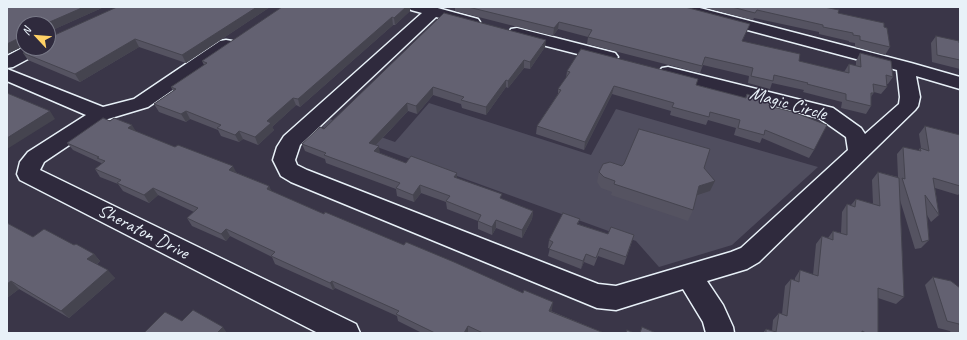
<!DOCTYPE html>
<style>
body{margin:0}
#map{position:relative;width:967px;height:340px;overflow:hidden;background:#3a3648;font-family:Caveat,sans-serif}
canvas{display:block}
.frame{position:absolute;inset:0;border:8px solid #e8f1f8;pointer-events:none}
.north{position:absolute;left:16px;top:16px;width:40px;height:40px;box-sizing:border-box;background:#2f2a3d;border:1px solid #797a88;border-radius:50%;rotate:296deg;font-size:11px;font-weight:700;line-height:16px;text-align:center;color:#e8f1f8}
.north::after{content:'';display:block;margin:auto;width:14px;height:18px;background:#ffd166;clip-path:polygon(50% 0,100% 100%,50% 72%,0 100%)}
</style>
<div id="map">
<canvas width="967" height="340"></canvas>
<div class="frame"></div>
<div class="north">N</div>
</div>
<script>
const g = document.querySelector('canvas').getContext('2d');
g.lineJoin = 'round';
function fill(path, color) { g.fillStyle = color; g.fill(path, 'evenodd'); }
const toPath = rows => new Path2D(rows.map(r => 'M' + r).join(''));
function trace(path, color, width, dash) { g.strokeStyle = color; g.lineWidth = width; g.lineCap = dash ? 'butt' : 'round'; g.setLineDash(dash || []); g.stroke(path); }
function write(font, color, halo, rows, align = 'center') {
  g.font = font + ' Caveat,sans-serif'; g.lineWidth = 3; g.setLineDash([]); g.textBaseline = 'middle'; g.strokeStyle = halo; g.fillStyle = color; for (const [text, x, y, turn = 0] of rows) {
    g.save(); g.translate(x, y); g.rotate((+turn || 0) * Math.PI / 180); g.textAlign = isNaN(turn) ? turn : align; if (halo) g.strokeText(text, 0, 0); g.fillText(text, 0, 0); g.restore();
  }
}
fill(toPath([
 [429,103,591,155,616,109,818,167,732,245,659,267,636,241,322,127,330,119,395,142]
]), '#504e5f');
const minor = toPath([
 [408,7,434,7,478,19,480,22,478,25,472,27,436,17,300,145,295,160,297,165,307,170,598,284,616,286,731,252,741,248,848,150,846,137,819,118,662,76,659,72,662,68,668,67,833,108,861,128,865,134,899,104,900,97,897,70,673,10,670,7,696,7,911,63,960,77,960,89,916,76,920,97,918,106,915,110,759,262,747,269,707,281,723,305,733,327,734,333,706,333,703,322,683,289,616,310,597,308,291,182,281,176,273,160,277,147,284,136,422,13,411,10,408,7],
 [517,28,615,53,618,57,615,61,609,62,511,37,509,33,511,29,517,28],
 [226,40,232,41,235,45,232,49,148,107,108,119,44,162,40,170,356,324,360,333,318,333,20,180,17,174,20,162,28,152,86,115,7,81,7,69,103,107,134,99,220,41,226,40],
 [24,47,44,48,41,52,13,67,7,68,7,56,24,47]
]);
trace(minor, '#e8f1f8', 3);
fill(minor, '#2f2a3d');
fill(toPath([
 [7,7,104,7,48,32,48,24,24,24,24,46,9,53,7,52],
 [270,7,186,63,139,47,80,82,28,60,23,53],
 [282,7,410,7,410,11,395,25,393,25,300,107,296,105,272,127,274,130,258,145,243,139,239,142,221,136,218,130,190,119,186,122,159,112,154,104,173,91,171,87,204,65,202,61],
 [455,7,685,7,750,24,742,41,799,61,844,72,849,64,856,66,856,61,860,53,893,77,888,84,886,84,887,87,881,94,874,92,871,97,871,106,866,114,841,108,842,102,803,92,804,90,772,83,770,89,748,83,749,76,703,65,700,73,587,44,588,37,558,29,553,36,455,11],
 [702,7,824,7,838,13,884,27,890,47,885,55,855,47,855,43,849,42,849,41,819,34,819,32,754,18,753,20],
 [444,13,545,47,530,69,524,68,508,88,506,87,486,115,462,108,461,104,433,95,417,114,408,111,376,145,380,153,406,163,457,173,457,178,502,199,533,211,532,219,522,238,496,228,492,235,478,229,478,221,447,209,446,202,421,193,414,202,397,196,396,189,326,163,325,159,305,151,302,144,324,129],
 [936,36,960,43,960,69,932,62,931,43],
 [567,71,696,85,745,98,747,94,769,106,814,150,809,158,762,138,760,143,734,135,736,128,708,120,706,125,670,115,671,111,612,94,584,150,536,134,537,126,558,94,558,89,566,78],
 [110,121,135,131,269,186,271,191,324,214,552,309,551,311,604,333,422,333,398,321,397,316,335,288,333,290,275,264,272,257,230,236,226,241,192,226,187,218,194,212,158,195,149,203,123,191,118,184,100,177,95,169,102,164,101,163,73,150,67,143],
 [925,126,960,135,960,193,958,195,935,188,939,215,931,222,927,215,929,240,921,248,915,249,900,200,904,297,896,304,878,298,878,333,763,333,766,329,772,331,773,320,779,313,782,314,785,286,791,279,795,280,795,278,800,270,813,275,816,244,822,236,828,238,833,231,841,233,842,212,847,204,851,205,856,199,873,204,872,180,878,172,898,177,897,154,903,147,918,151,920,148,921,148,919,134],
 [622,166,704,168,710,191,697,196,693,210,688,221,611,195,612,192,601,188,597,182,599,172],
 [580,219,578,224,608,234,634,235,624,265,598,256,594,266,584,262,581,269,548,256,550,248,548,248,549,240],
 [7,223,33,237,74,245,94,254,100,261,97,264,115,278,69,318,19,289,7,298],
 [933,277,960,288,960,333,951,333,950,331,938,328,925,285]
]), '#555361');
fill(toPath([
 [84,7,104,7,48,32,48,24,45,24],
 [257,7,270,7,186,63,182,55],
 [406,7,410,7,410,11,395,25,394,18],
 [392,17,393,25,300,107,298,99],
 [559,22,558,29,553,36,554,28],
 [19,38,24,46,9,53,7,50,7,44],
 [135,39,139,47,80,82,75,74],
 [546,40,545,47,530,69,530,62],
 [524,60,524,68,508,88,508,81],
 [506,80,506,87,486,115,486,107],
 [614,86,612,94,584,150,585,142],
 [433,87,433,95,417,114,416,106],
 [293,98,296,105,272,127,274,130,258,145,255,137,267,121],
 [407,103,408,111,371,150,369,143],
 [50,111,55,119,7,149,7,138],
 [186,111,190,119,186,122,181,114],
 [132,125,137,133,128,128],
 [239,131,243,139,239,142,235,135],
 [379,146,380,154,374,151],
 [233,166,237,174,229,170],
 [457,173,457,181,454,177],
 [715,181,710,191,695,196,699,186],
 [420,185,421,193,414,202,413,195],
 [269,186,273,194,267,189],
 [153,188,158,195,149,203,144,195],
 [533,211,532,219,522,238,522,230],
 [496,220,496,228,492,235,492,227],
 [226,229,230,236,226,241,221,234],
 [94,254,100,261,94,266,87,259],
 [586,254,584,262,581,269,583,261],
 [108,270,115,278,69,318,61,311],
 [11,281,19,289,7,298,7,284],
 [332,281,335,288,333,290,330,283],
 [553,302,552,309,548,318,549,311],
 [468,326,468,333,464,333],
 [223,327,227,333,217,333]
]), '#45444f');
const building = toPath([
 [7,7,84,7,45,24,24,24,24,38,19,38,7,44,7,7],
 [117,7,257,7,182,55,135,39,75,74,23,53,32,48,48,48,48,38,117,7],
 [282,7,406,7,394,18,392,17,298,99,293,98,267,121,271,123,255,137,239,131,235,135,217,128,221,125,186,111,181,114,154,104,176,89,171,87,207,63,202,61,282,7],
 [468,7,685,7,750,24,742,41,800,54,799,61,849,73,849,64,861,67,860,53,891,61,893,77,886,75,887,87,873,84,874,93,871,93,871,106,846,100,846,94,807,84,808,83,774,75,773,81,751,76,753,68,705,57,702,66,588,37,592,30,559,22,554,28,468,7],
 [732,7,824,7,839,10,838,13,884,23,884,27,887,28,890,47,860,40,860,36,853,35,853,33,823,27,823,25,757,10,755,13,732,7],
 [444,13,546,40,530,62,524,60,508,81,506,80,486,107,461,100,464,97,433,87,416,106,407,103,369,143,379,146,374,151,406,163,411,156,457,173,454,177,502,194,500,198,533,211,522,230,496,220,492,227,478,221,481,215,446,201,450,196,420,185,413,195,396,188,400,183,324,155,326,153,302,144,320,127,324,129,444,13],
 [936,36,959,41,959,43,960,43,960,60,937,55,936,36],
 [581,49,698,79,696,85,746,98,747,94,770,103,769,106,793,112,827,125,814,150,765,130,764,135,738,128,740,120,710,112,709,117,672,107,674,103,614,86,585,142,537,126,561,90,558,89,570,72,567,71,581,49],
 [7,93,50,111,7,138,7,93],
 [103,118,110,121,114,118,132,125,128,128,175,147,178,145,233,166,229,170,269,186,267,189,324,214,325,212,404,245,406,242,454,262,523,293,524,290,553,302,549,311,604,333,483,333,468,326,464,333,435,333,396,314,399,311,332,281,330,283,271,256,275,252,226,229,221,234,187,218,198,208,153,188,144,195,117,183,121,180,95,169,105,161,97,158,99,157,67,143,103,118],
 [925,126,960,135,960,186,933,178,939,215,925,195,929,240,922,242,902,178,905,179,903,147,921,151,920,148,929,151,925,126],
 [639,129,710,149,704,168,715,181,699,186,693,210,614,184,615,181,604,177,599,172,603,164,610,162,622,166,624,164,639,129],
 [878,172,899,178,904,297,878,288,878,333,866,333,862,331,862,333,766,333,766,329,776,332,779,313,787,316,791,279,799,282,800,270,818,276,822,236,833,240,833,231,847,235,847,204,855,207,856,199,880,206,878,172],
 [563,213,580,219,577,224,608,234,611,227,634,235,626,257,600,248,596,258,586,254,583,261,549,249,553,242,549,240,563,213],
 [7,223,33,237,44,229,74,245,76,244,94,254,87,259,108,270,61,311,11,281,7,284,7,223],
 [933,277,951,281,960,288,960,327,959,324,947,321,933,277],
 [193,310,223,327,217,333,144,333,165,312,182,321,193,310],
 [642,327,656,333,640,333,642,327],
 [627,330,634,333,626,333,627,330]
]);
fill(building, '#636171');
trace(building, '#45444f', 1);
write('19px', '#e8f1f8', '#2f2a3d', [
 ["Magic Circle",788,104,16],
 ["Sheraton Drive",143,232,27]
]);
</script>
